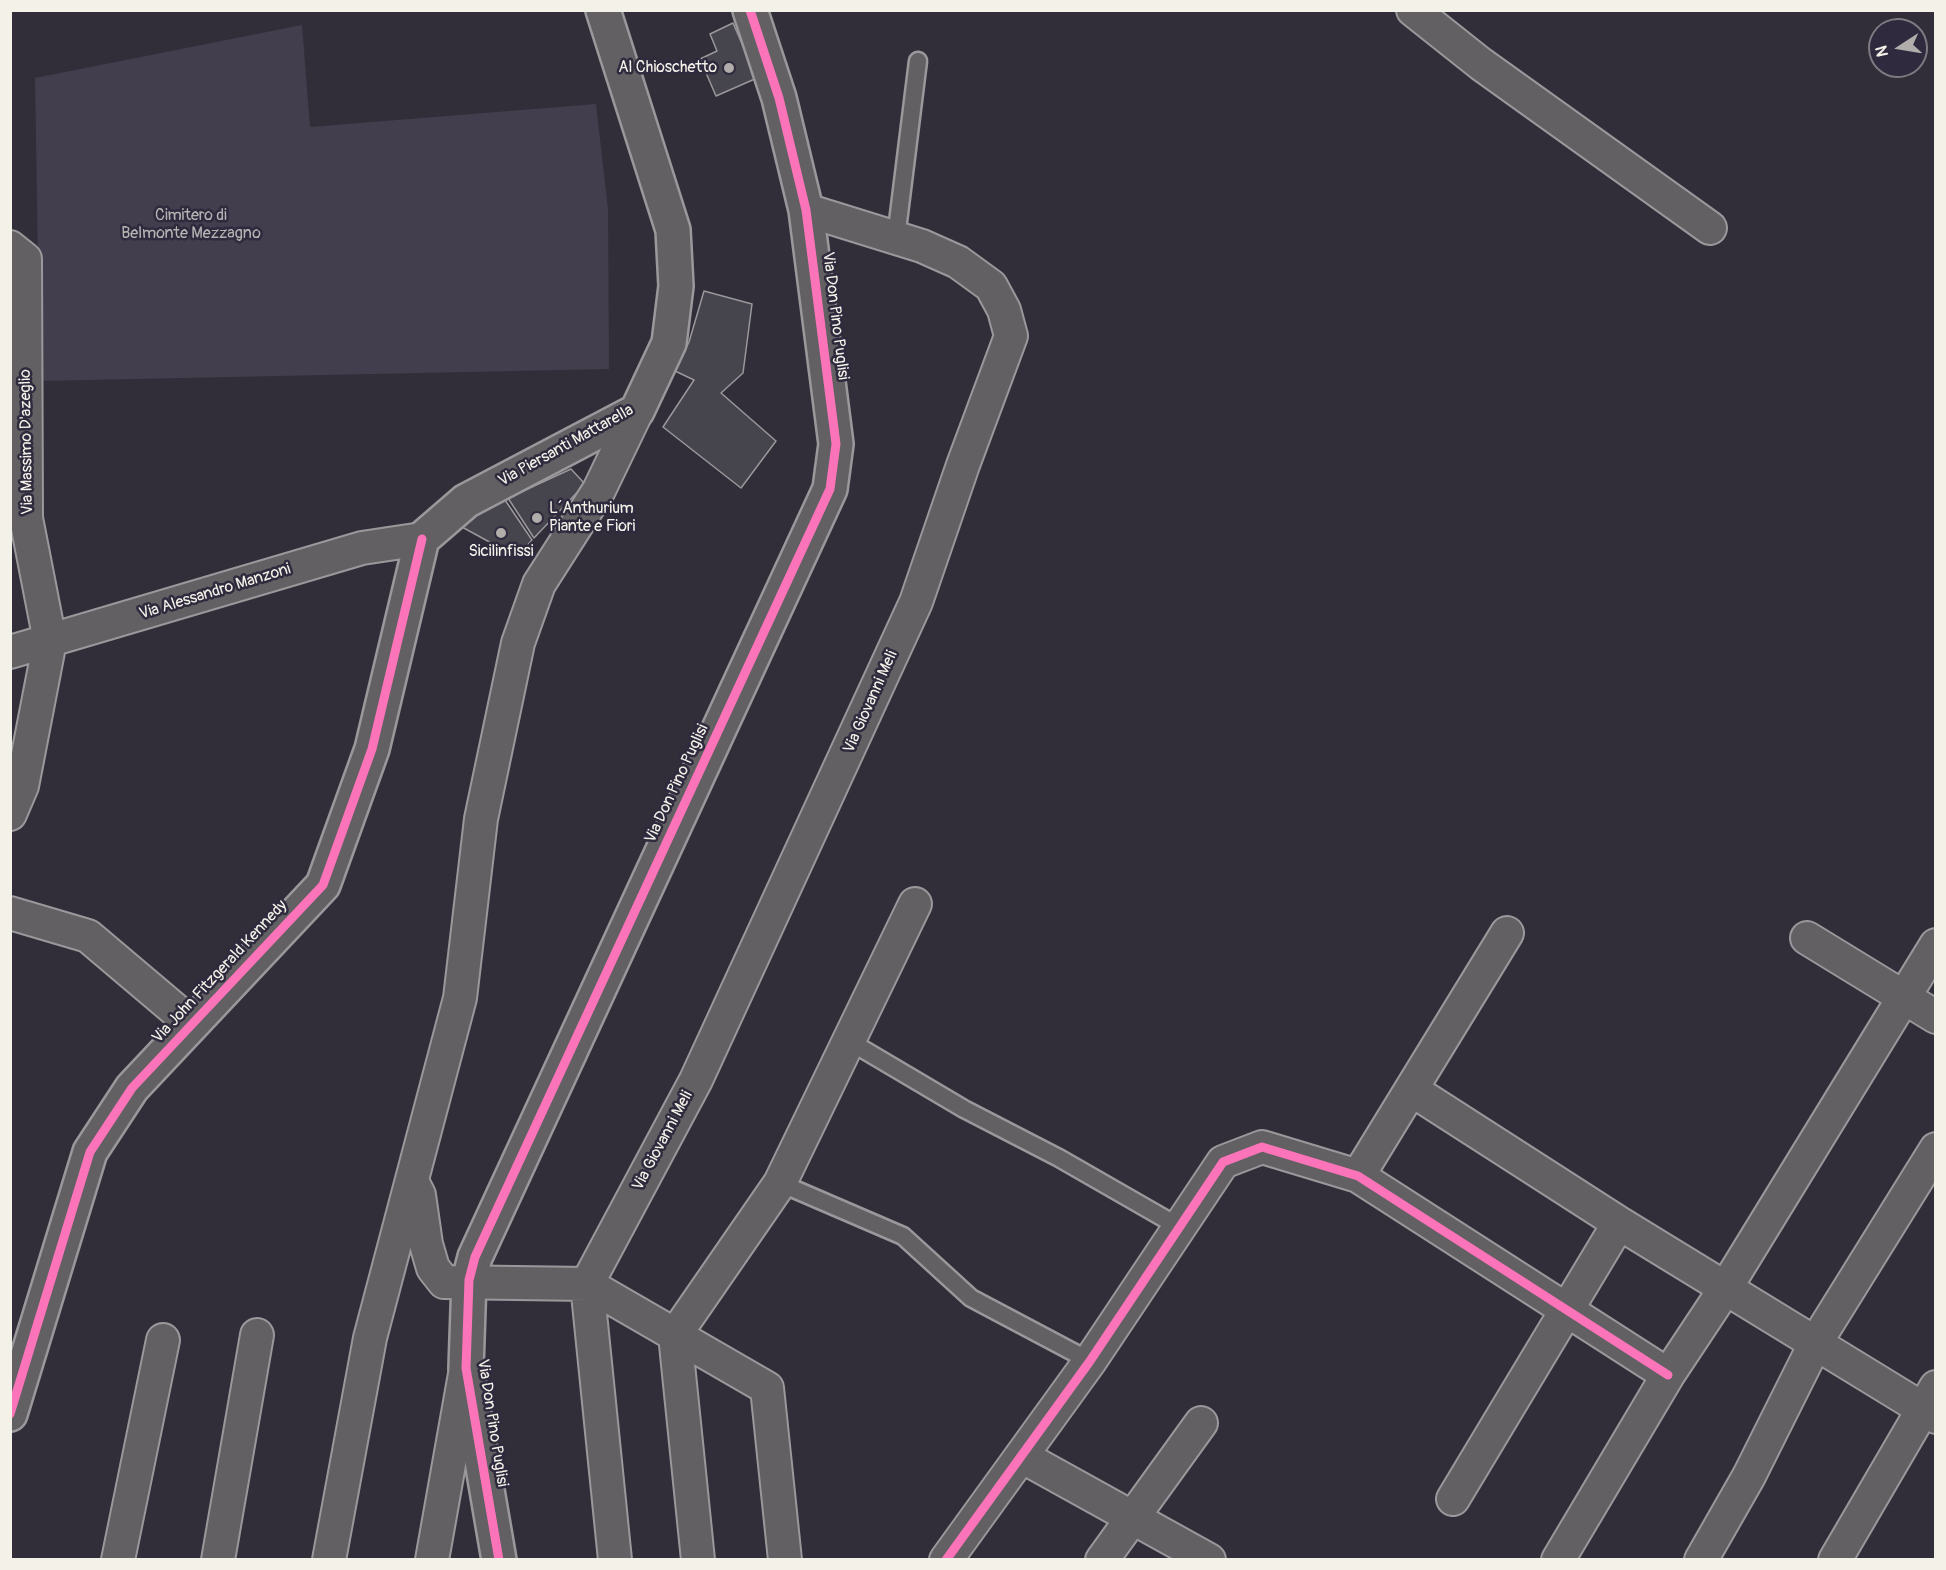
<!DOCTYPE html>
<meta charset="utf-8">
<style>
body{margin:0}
#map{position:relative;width:1946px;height:1570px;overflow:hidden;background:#312e39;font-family:Pangolin,sans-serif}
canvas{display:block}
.frame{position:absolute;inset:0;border:12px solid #f4f1e8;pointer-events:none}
.north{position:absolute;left:1868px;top:18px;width:60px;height:60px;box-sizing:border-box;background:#2f2a3d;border:2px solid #7e7a81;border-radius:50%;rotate:258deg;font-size:16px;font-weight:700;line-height:24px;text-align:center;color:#f4f1e8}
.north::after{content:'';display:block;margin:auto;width:21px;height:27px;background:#b0adab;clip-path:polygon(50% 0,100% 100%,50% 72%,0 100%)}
</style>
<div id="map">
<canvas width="1946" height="1570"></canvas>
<div class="frame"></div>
<div class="north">N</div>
</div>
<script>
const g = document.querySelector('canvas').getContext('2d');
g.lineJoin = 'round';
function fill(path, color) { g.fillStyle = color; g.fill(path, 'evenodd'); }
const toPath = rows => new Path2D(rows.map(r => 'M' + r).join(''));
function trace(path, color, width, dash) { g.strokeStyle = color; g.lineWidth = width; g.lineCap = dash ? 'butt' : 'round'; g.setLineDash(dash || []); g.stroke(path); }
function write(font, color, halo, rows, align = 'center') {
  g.font = font + ' Pangolin,sans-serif'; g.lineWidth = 5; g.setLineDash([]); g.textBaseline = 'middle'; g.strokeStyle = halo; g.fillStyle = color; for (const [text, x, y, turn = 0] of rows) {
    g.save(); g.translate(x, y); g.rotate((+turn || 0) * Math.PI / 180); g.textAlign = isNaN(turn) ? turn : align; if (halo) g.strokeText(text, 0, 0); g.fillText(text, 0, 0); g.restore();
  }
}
fill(toPath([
 [302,25,310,127,596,104,608,209,609,369,40,381,35,78]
]), '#423e4d');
const building = toPath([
 [733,23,757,78,716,96,700,59,717,51,710,34,733,23],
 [704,291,752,304,743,373,721,393,776,441,741,488,663,427,694,380,675,371,689,342,704,291],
 [571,469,585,484,534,538,508,498,571,469],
 [505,500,532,540,517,557,462,527,475,514,505,500]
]);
fill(building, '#46444c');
trace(building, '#9a989b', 1.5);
const lane = toPath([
 [896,238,918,61],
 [849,1041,964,1109,1059,1158,1181,1228],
 [780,1183,903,1236,971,1298,1090,1361]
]);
const street = toPath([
 [1413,10,1481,64,1710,228],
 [10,247,25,259,26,518,50,641,22,786,10,814],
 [10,652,362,548,422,539],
 [10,913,88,936,192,1024],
 [1807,938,1936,1017],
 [1412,1090,1619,1223,1936,1417],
 [1358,1176,1507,933],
 [413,1183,419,1195,426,1244,433,1268,444,1282,587,1284,767,1388,785,1560],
 [1023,1457,1209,1560],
 [1453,1499,1619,1223],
 [118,1560,163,1340],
 [218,1560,257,1335],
 [329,1560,370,1338,460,998,481,819,518,643,539,584,599,490,637,411],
 [432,1560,465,1374],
 [615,1560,587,1284,696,1080,916,602,963,465,1011,336,1004,310,991,286,958,262,922,246,806,210],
 [698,1560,675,1335,780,1183,915,904],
 [946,1560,1090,1361,1223,1162,1262,1147,1358,1176,1668,1375],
 [1102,1560,1201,1423],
 [1558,1560,1668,1375,1725,1289,1936,945],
 [1701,1560,1749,1476,1816,1342,1936,1149],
 [1835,1560,1936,1387]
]);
const secondary = toPath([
 [10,1414,90,1152,132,1088,323,885,372,749,422,539,466,501,637,411,669,343,676,286,673,230,603,10],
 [499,1560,466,1368,469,1280,475,1257,830,489,836,444,806,210,779,98,750,10]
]);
trace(lane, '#9a989b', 21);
trace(street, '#9a989b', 36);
trace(secondary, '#9a989b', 38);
trace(lane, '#626063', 16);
trace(street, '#626063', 32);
trace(secondary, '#626063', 33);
trace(toPath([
 [10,1414,90,1152,132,1088,323,885,372,749,422,539],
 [499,1560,466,1368,469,1280,475,1257,830,489,836,444,806,210,779,98,750,10],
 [946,1560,1090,1361,1223,1162,1262,1147,1358,1176,1668,1375]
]), '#fb73b8', 9);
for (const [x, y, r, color] of [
 [729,68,6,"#b0adab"],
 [537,518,6,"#b0adab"],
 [501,533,6,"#b0adab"]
]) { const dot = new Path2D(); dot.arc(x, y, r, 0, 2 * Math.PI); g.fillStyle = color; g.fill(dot); trace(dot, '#2f2a3d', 2); }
write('16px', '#f4f1e8', '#2f2a3d', [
 ["Al Chioschetto",717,68],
 ["L´Anthurium",549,509,"left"],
 ["Piante e Fiori",549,527,"left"],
 ["Sicilinfissi",501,552,"center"]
], 'right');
write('16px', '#b7b3b3', '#2f2a3d', [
 ["Cimitero di",191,216],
 ["Belmonte Mezzagno",191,234]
]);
write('16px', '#f4f1e8', '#2f2a3d', [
 ["Via Don Pino Puglisi",835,316,83],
 ["Via Massimo D'azeglio",27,442,-91],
 ["Via Piersanti Mattarella",566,446,-29],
 ["Via Alessandro Manzoni",215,592,-17],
 ["Via Giovanni Meli",871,702,-66],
 ["Via Don Pino Puglisi",677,784,-65],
 ["Via John Fitzgerald Kennedy",220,972,-47],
 ["Via Giovanni Meli",663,1141,-62],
 ["Via Don Pino Puglisi",492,1423,81]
]);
</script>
